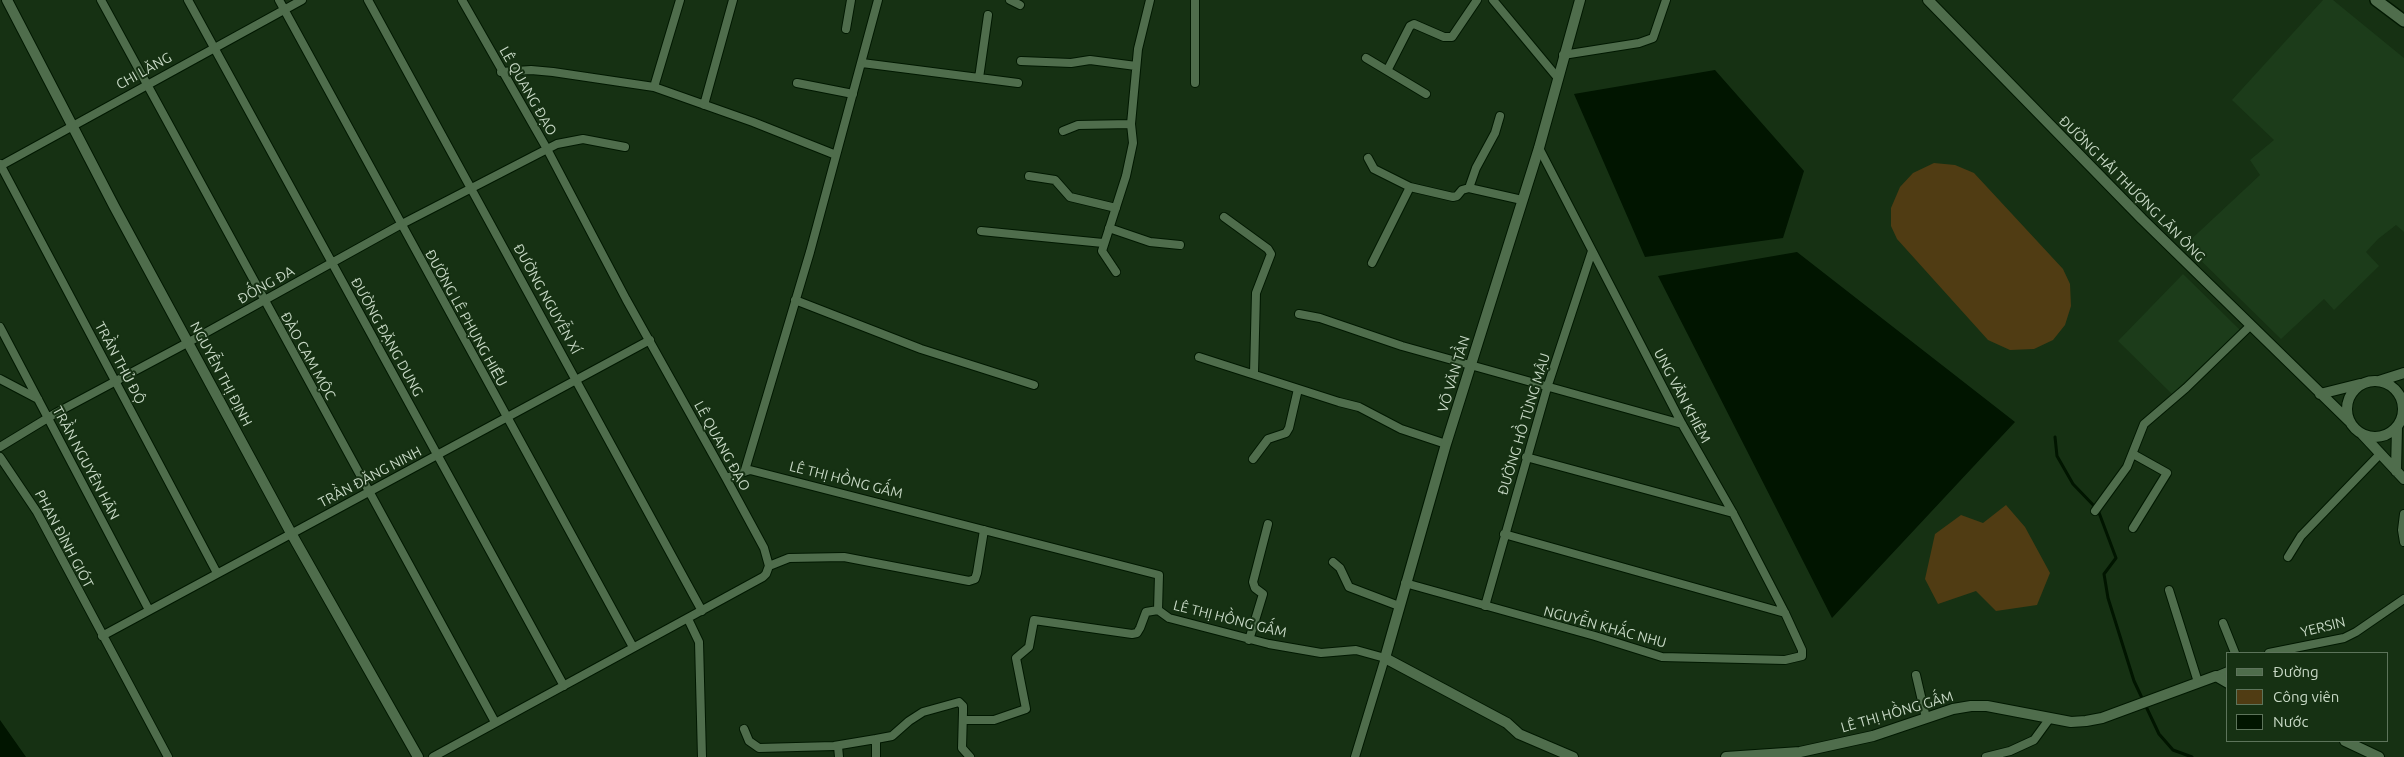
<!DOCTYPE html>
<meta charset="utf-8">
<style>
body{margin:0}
#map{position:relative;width:2404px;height:757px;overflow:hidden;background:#163113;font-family:Ubuntu,sans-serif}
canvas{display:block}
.legend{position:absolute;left:2226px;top:652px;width:162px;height:90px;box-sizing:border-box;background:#163113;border:1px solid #5d745b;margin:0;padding:6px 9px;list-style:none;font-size:15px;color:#c8d9c6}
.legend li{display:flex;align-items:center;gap:10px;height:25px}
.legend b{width:25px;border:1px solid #5d745b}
</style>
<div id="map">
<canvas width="2404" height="757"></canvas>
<ul class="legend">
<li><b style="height:6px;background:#4f6d4c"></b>Đường</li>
<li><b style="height:14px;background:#503c13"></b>Công viên</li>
<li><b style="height:14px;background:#011500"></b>Nước</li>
</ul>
</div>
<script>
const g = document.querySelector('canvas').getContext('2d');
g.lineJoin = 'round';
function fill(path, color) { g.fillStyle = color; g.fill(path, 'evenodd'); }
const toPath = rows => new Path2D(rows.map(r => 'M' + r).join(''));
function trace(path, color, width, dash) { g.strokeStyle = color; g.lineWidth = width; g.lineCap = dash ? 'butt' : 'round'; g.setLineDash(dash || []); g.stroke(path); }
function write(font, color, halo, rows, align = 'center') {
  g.font = font + ' Ubuntu,sans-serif'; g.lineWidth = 4; g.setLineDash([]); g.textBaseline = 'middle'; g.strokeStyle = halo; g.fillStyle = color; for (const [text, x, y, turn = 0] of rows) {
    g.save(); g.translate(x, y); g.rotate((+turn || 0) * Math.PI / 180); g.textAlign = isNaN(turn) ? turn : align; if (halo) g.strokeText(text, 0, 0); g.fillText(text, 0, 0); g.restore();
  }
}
fill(toPath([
 [2323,0,2333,0,2404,58,2404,232,2396,225,2378,239,2366,252,2379,266,2334,310,2324,299,2281,339,2185,245,2260,175,2250,160,2274,140,2232,100],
 [2183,274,2240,330,2172,394,2118,341]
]), '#1c3c1a');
fill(toPath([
 [1934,163,1955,165,1974,173,2063,269,2070,284,2071,306,2065,325,2053,340,2034,349,2010,350,1988,340,1897,239,1891,226,1891,208,1900,187,1913,173],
 [2006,505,2025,527,2050,573,2037,605,1996,611,1976,591,1938,604,1925,579,1935,534,1961,515,1983,523]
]), '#503c13');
fill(toPath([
 [1715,70,1804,171,1783,238,1645,257,1574,94],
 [1797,252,2015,422,1832,618,1658,276],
 [0,720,26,757,0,757]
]), '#011500');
trace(toPath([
 [2055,437,2057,456,2073,484,2098,510,2116,558,2104,574,2108,598,2134,681,2159,734,2173,750,2192,757]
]), '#011500', 3);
const minor = toPath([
 [101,0,495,722],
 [188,0,564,686],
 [279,0,633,647],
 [368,0,702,611],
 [1010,0,1020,5],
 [1493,0,1557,77],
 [846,29,851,0],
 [1563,55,1639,43,1653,38,1666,0],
 [1366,58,1426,94],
 [1021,61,1071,63,1090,60,1136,66],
 [862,63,979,78,988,15],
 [1388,69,1410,26,1414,24,1444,37,1452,37,1477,0],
 [501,72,531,70,553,72,654,87,753,122,836,155],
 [979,78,1018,83],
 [797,83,853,94],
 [1195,83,1195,0],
 [654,87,680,0],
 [704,105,733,0],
 [1063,131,1078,125,1131,124],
 [1368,158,1374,169,1410,187],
 [0,164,217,573],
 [0,166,302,0],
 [1029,176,1055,180,1070,197,1116,208],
 [1469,188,1476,168,1495,133,1500,116],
 [1224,217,1268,249,1271,254,1256,293,1254,373],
 [1109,228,1150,242,1180,245],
 [981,231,1103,243],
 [1372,263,1410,187,1453,197,1457,196,1462,190,1469,188,1522,200],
 [1116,272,1102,251,1126,176,1133,143,1131,124,1138,49,1150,0],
 [795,300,921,349,1034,385],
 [1299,314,1320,318,1402,346,1682,424],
 [0,327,149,610],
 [1199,357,1339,402,1359,407,1401,429,1446,444],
 [0,379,38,399],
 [0,447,56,413,189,342,400,225,557,144,583,139,625,147],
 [0,457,37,512,168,757],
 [1526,457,1733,513],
 [1253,459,1268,439,1286,433,1289,428,1298,389],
 [745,470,810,252,878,0],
 [726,478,750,470,1159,575,1158,610,1169,618,1269,644,1321,653,1356,650,1385,658,1355,757],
 [2095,511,2127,467,2144,424,2186,388,2250,326],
 [2404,514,2402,530,2404,542],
 [2133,528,2167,473,2133,454],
 [1504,534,1785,613],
 [2288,557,2301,536,2380,454],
 [1333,562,1340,568,1349,587,1399,606],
 [769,566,789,558,844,557,969,581,975,579,977,573,984,530],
 [1405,583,1595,636,1662,657,1785,660,1802,656,1802,650,1785,613,1733,513,1682,424,1539,148],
 [2169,590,2198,682],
 [1485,606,1547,388,1592,251],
 [688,619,699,642,702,757],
 [2223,623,2235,653],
 [102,636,650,340],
 [1249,640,1263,594,1255,588,1253,582,1268,524],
 [2269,653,2344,638,2356,632,2404,599],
 [1916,675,1926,718],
 [2216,676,2228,671],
 [963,720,994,720,1026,709,1016,658,1029,647,1034,620,1132,634,1137,633,1140,628,1146,612,1158,610],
 [744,729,749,741,759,748,834,746,876,739,876,757],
 [876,739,892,736,909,721,923,712,959,702,963,706,963,712,962,748,970,757],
 [838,746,839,757],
 [433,757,763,577,766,574,769,566,764,548,726,478,626,299,547,149,462,0],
 [1986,757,2010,751,2034,740,2050,718]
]);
const tertiary = toPath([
 [7,0,114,206,291,533,418,757],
 [1928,0,2142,219,2349,421],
 '2347 409a28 28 0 1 1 56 0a28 28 0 1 1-56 0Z',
 [2379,381,2404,373],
 [2320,394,2360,384],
 [2362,434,2404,479],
 [2396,471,2397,427],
 [2345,741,2379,757],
 [1573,757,1519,734,1507,723,1385,658,1446,444,1539,148,1580,0],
 [1726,757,1800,752,1873,736,1953,709,1971,706,1987,706,2071,722,2086,721,2102,718,2216,676,2228,683]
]);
const secondary = toPath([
 [2376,0,2404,21]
]);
trace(minor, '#001800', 10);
trace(tertiary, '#001800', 12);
trace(secondary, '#001800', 14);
trace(minor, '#4f6d4c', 8);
trace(tertiary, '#4f6d4c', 10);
trace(secondary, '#4f6d4c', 11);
write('14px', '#c8d9c6', '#163113', [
 ["CHI LĂNG",144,71,-29],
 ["LÊ QUANG ĐẠO",528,91,60],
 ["ĐƯỜNG HẢI THƯỢNG LÃN ÔNG",2132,189,45],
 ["ĐỐNG ĐA",266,285,-29],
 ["ĐƯỜNG NGUYỄN XÍ",547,299,61],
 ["ĐƯỜNG LÊ PHỤNG HIỂU",466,318,61],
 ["ĐƯỜNG ĐẶNG DUNG",387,337,61],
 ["ĐÀO CAM MỘC",308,356,61],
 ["TRẦN THỦ ĐỘ",120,363,62],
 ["NGUYỄN THỊ ĐỊNH",221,374,62],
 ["VÕ VĂN TẦN",1454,374,-73],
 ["UNG VĂN KHIÊM",1682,396,62],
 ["ĐƯỜNG HỒ TÙNG MẬU",1524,424,-73],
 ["LÊ QUANG ĐẠO",722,446,61],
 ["TRẦN NGUYÊN HÃN",86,463,62],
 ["TRẦN ĐĂNG NINH",370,477,-28],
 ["LÊ THỊ HỒNG GẤM",846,480,14],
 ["PHAN ĐÌNH GIÓT",64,539,62],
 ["LÊ THỊ HỒNG GẤM",1230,619,14],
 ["NGUYỄN KHẮC NHU",1605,627,15],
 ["YERSIN",2323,627,-14],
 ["LÊ THỊ HỒNG GẤM",1897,712,-16]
]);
</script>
